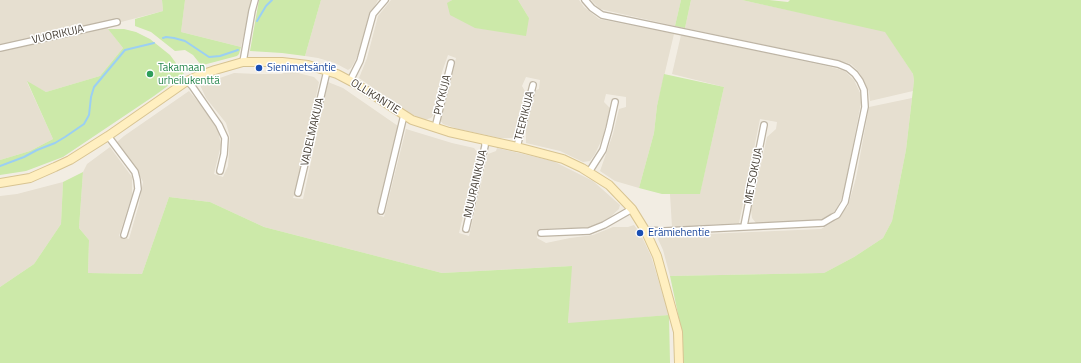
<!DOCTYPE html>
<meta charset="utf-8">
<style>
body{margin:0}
canvas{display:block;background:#f2ede3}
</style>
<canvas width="1081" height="363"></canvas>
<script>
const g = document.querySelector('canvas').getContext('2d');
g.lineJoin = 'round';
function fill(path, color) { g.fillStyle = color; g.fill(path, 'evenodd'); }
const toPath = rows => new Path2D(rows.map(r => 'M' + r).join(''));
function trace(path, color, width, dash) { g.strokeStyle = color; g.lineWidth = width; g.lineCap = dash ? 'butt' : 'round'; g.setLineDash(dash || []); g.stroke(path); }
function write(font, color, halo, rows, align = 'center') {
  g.font = font + ' "Titillium Web",sans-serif'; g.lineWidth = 3; g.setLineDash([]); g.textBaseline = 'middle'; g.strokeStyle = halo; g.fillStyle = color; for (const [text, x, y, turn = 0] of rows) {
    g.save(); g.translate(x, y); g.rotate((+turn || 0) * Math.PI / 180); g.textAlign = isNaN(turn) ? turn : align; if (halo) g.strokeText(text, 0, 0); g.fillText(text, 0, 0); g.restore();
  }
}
fill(toPath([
 [0,0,162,0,163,11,106,26,123,48,100,76,46,92,27,82,53,139,30,151,0,160],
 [185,0,252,0,241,47,181,32],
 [321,0,378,0,368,18,359,52,354,63,351,68,348,70,335,63,318,58,305,56],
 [391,0,452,0,448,3,450,8,529,18,518,0,579,0,584,7,599,19,674,34,657,106,654,133,639,188,615,181,600,171,613,134,619,109,626,107,626,97,606,94,604,102,610,108,603,137,595,154,590,161,583,162,560,151,526,143,526,128,536,90,539,89,540,80,526,77,522,86,526,93,516,135,512,138,500,138,458,129,443,124,440,120,456,58,448,55,442,72,435,113,431,118,424,120,411,114,359,78,367,58,378,16],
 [591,0,681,0,675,26,600,9],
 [691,0,742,0,885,31,913,74,914,81,913,91,870,101,869,92,864,81,859,72,851,64,837,60,685,28],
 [681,35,831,67,845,71,854,80,861,95,861,103,844,191,840,202,835,211,825,219,815,222,756,223,752,218,751,210,767,137,776,129,777,122,760,119,739,223,672,227,670,194,700,193,724,87,672,74],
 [290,71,314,77,319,82,298,183,293,198,303,199,328,82,343,88,398,126,378,215,384,217,406,129,452,143,474,148,478,153,459,233,469,236,488,154,496,151,497,148,553,161,593,181,620,205,619,209,608,219,592,227,580,228,538,229,537,238,546,243,570,238,593,235,613,227,628,227,634,225,640,233,651,256,669,315,568,324,571,266,442,273,264,227,210,202,169,197,142,274,88,273,89,240,79,228,83,172,87,164,110,147,132,177,132,195,119,236,129,239,139,204,143,182,138,172,117,142,124,136,189,91,200,104,218,130,221,145,214,174,223,177,228,166,230,137,226,123,206,98,200,85,234,73,258,74,281,74],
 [912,98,906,150,892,221,883,238,854,257,824,273,670,276,663,250,658,239,660,236,821,229,833,222,848,206,856,178,869,107],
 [63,182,61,224,34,264,0,287,0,196,17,194]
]), '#e6dfd0');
fill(toPath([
 [162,0,185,0,181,32,241,47,239,54,237,56,203,65,201,65,193,55,185,50,175,51,151,32,135,26,135,19,163,11],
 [259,0,321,0,305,56,282,53,250,51],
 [452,0,518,0,529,18,526,36,475,28,450,15,447,3],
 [681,0,691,0,685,28,675,26],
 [742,0,769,0,788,2,790,0,1081,0,1081,363,683,363,682,333,670,276,824,273,854,257,883,238,892,221,906,150,914,81,913,74,885,32],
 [108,29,124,29,136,32,150,39,170,55,184,74,154,96,63,157,26,171,0,175,0,160,30,151,53,139,27,81,46,92,100,76,123,48],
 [664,74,724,87,700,194,662,194,639,188,654,133,657,106],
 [83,172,79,228,89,240,88,273,142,274,169,197,210,202,264,227,442,273,572,266,568,323,669,315,670,363,0,363,0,287,34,264,61,224,63,182]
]), '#cce9a9');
trace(toPath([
 [257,21,266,6,272,0],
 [163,38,166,37,174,38,185,41,209,57,220,56,238,50],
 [0,166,24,157,37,150,55,143,65,137,84,124,89,115,91,97,94,87,125,50,154,43]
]), '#9bcff3', 2);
const street = toPath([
 [585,0,592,8,602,15,838,64,848,68,855,74,860,81,864,90,865,107,845,202,837,215,833,217,823,223,664,231,645,230],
 [0,48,117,22],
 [243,62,252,11,255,0],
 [187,81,192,86,219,125,225,138,224,154,220,171],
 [350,81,360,61,373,14,385,0],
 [435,128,451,63],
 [108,136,135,172,137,180,138,189,124,235],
 [517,147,533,85],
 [589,172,603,150,609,129,615,102],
 [298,193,327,71],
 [381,211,404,115],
 [744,226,764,125],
 [466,229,485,146,485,139],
 [541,233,589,231,604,225,632,209]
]);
const secondary = toPath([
 [0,183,30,178,55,167,70,160,108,136,187,81,198,76,215,70,243,62,282,62,308,65,337,74,356,84,412,120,449,132,517,147,563,159,582,168,609,185,632,209,645,230,657,256,678,332,679,363]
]);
trace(street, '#beb5a5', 8);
trace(secondary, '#d8c492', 10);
trace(street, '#fff', 5.5);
trace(secondary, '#ffefc0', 8);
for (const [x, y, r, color] of [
 [259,68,4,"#1a4fb4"],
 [150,74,4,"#2e9e5b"],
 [640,233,4,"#1a4fb4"]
]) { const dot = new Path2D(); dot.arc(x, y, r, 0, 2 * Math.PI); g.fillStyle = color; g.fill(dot); trace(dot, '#fff', 1.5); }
write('11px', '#443d33', '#fff', [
 ["VUORIKUJA",58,35,-13],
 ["PYYKUJA",443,95,-76],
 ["OLLIKANTIE",375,97,32],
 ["TEERIKUJA",525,116,-76],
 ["VADELMAKUJA",313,132,-77],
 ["METSOKUJA",754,176,-79],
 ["MUURAINKUJA",476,184,-77]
]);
write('11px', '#27864d', '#fff', [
 ["Takamaan",158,68],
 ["urheilukenttä",158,81]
], 'left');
write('11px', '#164399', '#fff', [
 ["Sienimetsäntie",267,68],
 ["Erämiehentie",648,233]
], 'left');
</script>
